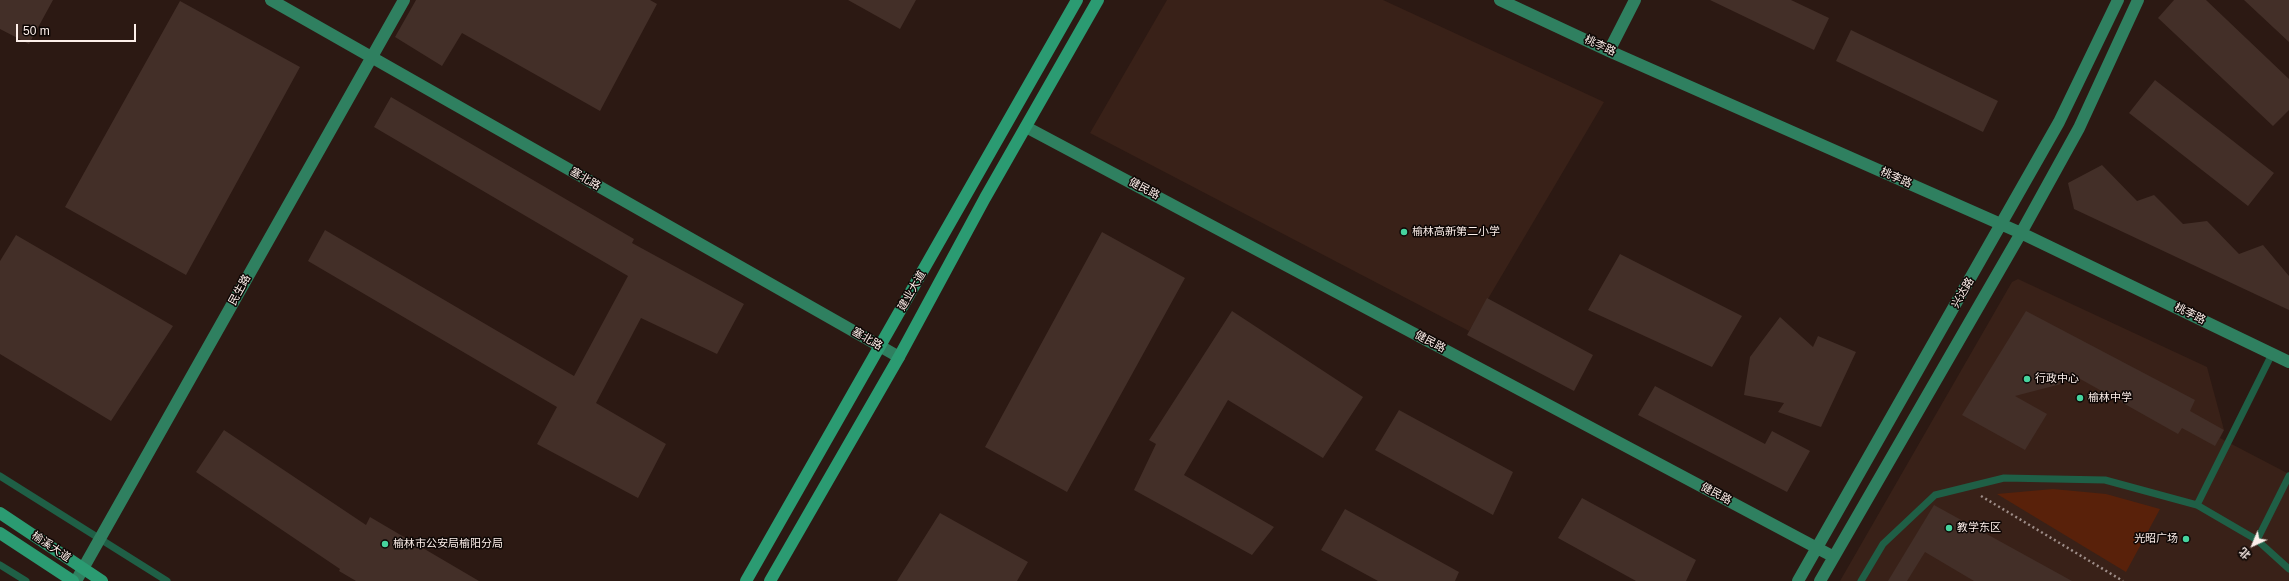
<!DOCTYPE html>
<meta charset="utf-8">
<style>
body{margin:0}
#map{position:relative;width:2289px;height:581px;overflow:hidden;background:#2c1913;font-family:Arial,"Noto Sans SC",sans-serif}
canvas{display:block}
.north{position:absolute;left:2233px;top:525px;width:40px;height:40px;-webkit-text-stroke:3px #0e0705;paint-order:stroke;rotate:224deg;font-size:11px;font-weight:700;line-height:16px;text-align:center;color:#fdefea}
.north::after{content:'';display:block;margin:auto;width:14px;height:18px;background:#fdefea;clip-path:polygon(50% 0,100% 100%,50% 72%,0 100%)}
.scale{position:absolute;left:16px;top:24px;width:120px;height:18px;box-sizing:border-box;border:2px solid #fdefea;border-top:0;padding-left:5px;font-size:12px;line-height:14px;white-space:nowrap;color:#fdefea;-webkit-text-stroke:3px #0e0705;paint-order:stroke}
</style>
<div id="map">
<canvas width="2289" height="581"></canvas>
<div class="north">北</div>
<div class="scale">50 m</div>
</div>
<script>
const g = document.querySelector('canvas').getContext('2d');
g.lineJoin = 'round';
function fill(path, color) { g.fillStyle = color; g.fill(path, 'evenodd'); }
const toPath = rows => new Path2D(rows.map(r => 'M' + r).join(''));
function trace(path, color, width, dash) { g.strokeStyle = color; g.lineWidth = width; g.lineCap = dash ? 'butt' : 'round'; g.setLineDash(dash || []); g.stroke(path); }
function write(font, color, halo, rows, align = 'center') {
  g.font = font + ' Arial,"Noto Sans SC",sans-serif'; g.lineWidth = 3; g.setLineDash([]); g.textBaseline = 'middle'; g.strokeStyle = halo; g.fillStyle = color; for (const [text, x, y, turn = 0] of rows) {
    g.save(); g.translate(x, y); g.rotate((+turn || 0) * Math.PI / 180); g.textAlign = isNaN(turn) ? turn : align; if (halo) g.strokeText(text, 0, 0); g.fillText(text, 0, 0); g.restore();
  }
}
fill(toPath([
 [1167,0,1383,0,1604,102,1469,331,1090,133],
 [2018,279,2207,367,2224,430,2220,438,2289,474,2289,581,1840,581,2012,282]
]), '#392118');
fill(toPath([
 [2053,489,2106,494,2160,509,2126,572,1997,494]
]), '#59210a');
fill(toPath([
 [0,0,53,0,29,44,0,29],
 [416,0,650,0,657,4,600,111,462,33,442,66,395,37],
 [848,0,916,0,900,29],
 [1710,0,1791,0,1829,18,1814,50],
 [2174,0,2206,0,2289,79,2289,110,2273,126,2158,18],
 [2244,0,2289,0,2289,42],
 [180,1,300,67,186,275,65,207],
 [1851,30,1998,101,1983,132,1836,61],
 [2155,80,2274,173,2248,206,2129,113],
 [391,97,634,239,632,243,744,304,717,354,641,318,596,403,666,444,638,498,537,444,557,407,308,261,325,230,574,376,628,276,374,127],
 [2102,165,2137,201,2154,195,2183,224,2207,221,2239,254,2263,245,2289,276,2289,310,2074,209,2068,183],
 [1102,232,1185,278,1067,492,985,447],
 [16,235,173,326,111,421,0,354,0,261],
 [1620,254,1742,316,1712,367,1588,310],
 [1487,298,1593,355,1574,391,1467,335],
 [1232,311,1363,397,1323,458,1228,400,1184,475,1274,527,1252,555,1134,490,1156,444,1149,440],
 [2026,311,2195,400,2190,411,2224,430,2215,446,2182,428,2178,434,2075,376,2061,384,2015,396,2047,414,2025,450,1962,415],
 [1780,317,1813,347,1818,336,1856,352,1821,427,1778,412,1784,403,1744,395,1750,357],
 [1655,386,1765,444,1772,431,1810,451,1787,492,1638,415],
 [1399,410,1513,472,1493,515,1375,450],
 [224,430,366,525,370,517,479,581,356,581,339,571,340,569,196,472],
 [1582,498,1696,560,1686,581,1636,581,1558,538],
 [1934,505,2072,581,1974,581,1925,552,1907,581,1888,581],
 [1345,509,1459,572,1455,581,1378,581,1321,550],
 [940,513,1028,562,1017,581,897,581]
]), '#432f28');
trace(toPath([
 [1981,496,2123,581]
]), '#9e8d88', 2.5, [2, 3]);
trace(toPath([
 [0,476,167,581],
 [2197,505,2272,354],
 [2257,540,2289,476],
 [0,565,26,581],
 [1861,581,1883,544,1935,495,2004,478,2105,480,2197,505,2257,540,2289,569]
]), '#1f5f46', 7);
trace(toPath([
 [271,0,899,357],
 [1500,0,1609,51,2021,233,2289,362],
 [1609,51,1635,0],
 [1026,127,1834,557],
 [76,581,404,0],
 [1798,581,2059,122,2118,0],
 [1820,581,2021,233,2079,128,2138,0]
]), '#2f8060', 12);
trace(toPath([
 [0,513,102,581],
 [0,533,73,581],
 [746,581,1077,0],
 [770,581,899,357,985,198,1098,0]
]), '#2b9b72', 12);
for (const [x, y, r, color] of [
 [1404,232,4,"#46d49e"],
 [2027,379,4,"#46d49e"],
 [2080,398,4,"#46d49e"],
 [1949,528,4,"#46d49e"],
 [2186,539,4,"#46d49e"],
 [385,544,4,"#46d49e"]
]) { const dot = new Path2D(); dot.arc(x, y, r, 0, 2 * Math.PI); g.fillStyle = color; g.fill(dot); trace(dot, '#0e0705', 1.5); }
write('11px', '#fdefea', '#0e0705', [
 ["桃李路",1600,46,25],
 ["桃李路",1896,178,24],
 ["塞北路",585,179,30],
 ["健民路",1144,189,28],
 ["民生路",240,290,-61],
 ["建业大道",912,291,-60],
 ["兴达路",1963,293,-60],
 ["桃李路",2190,314,26],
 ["塞北路",867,339,30],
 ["健民路",1430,342,28],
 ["健民路",1716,494,28],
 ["榆溪大道",51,547,34]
]);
write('11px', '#fdefea', '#0e0705', [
 ["榆林高新第二小学",1412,232],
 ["行政中心",2035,379],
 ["榆林中学",2088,398],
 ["教学东区",1957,528],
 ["光昭广场",2178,539,"right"],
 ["榆林市公安局榆阳分局",393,544]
], 'left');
</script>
